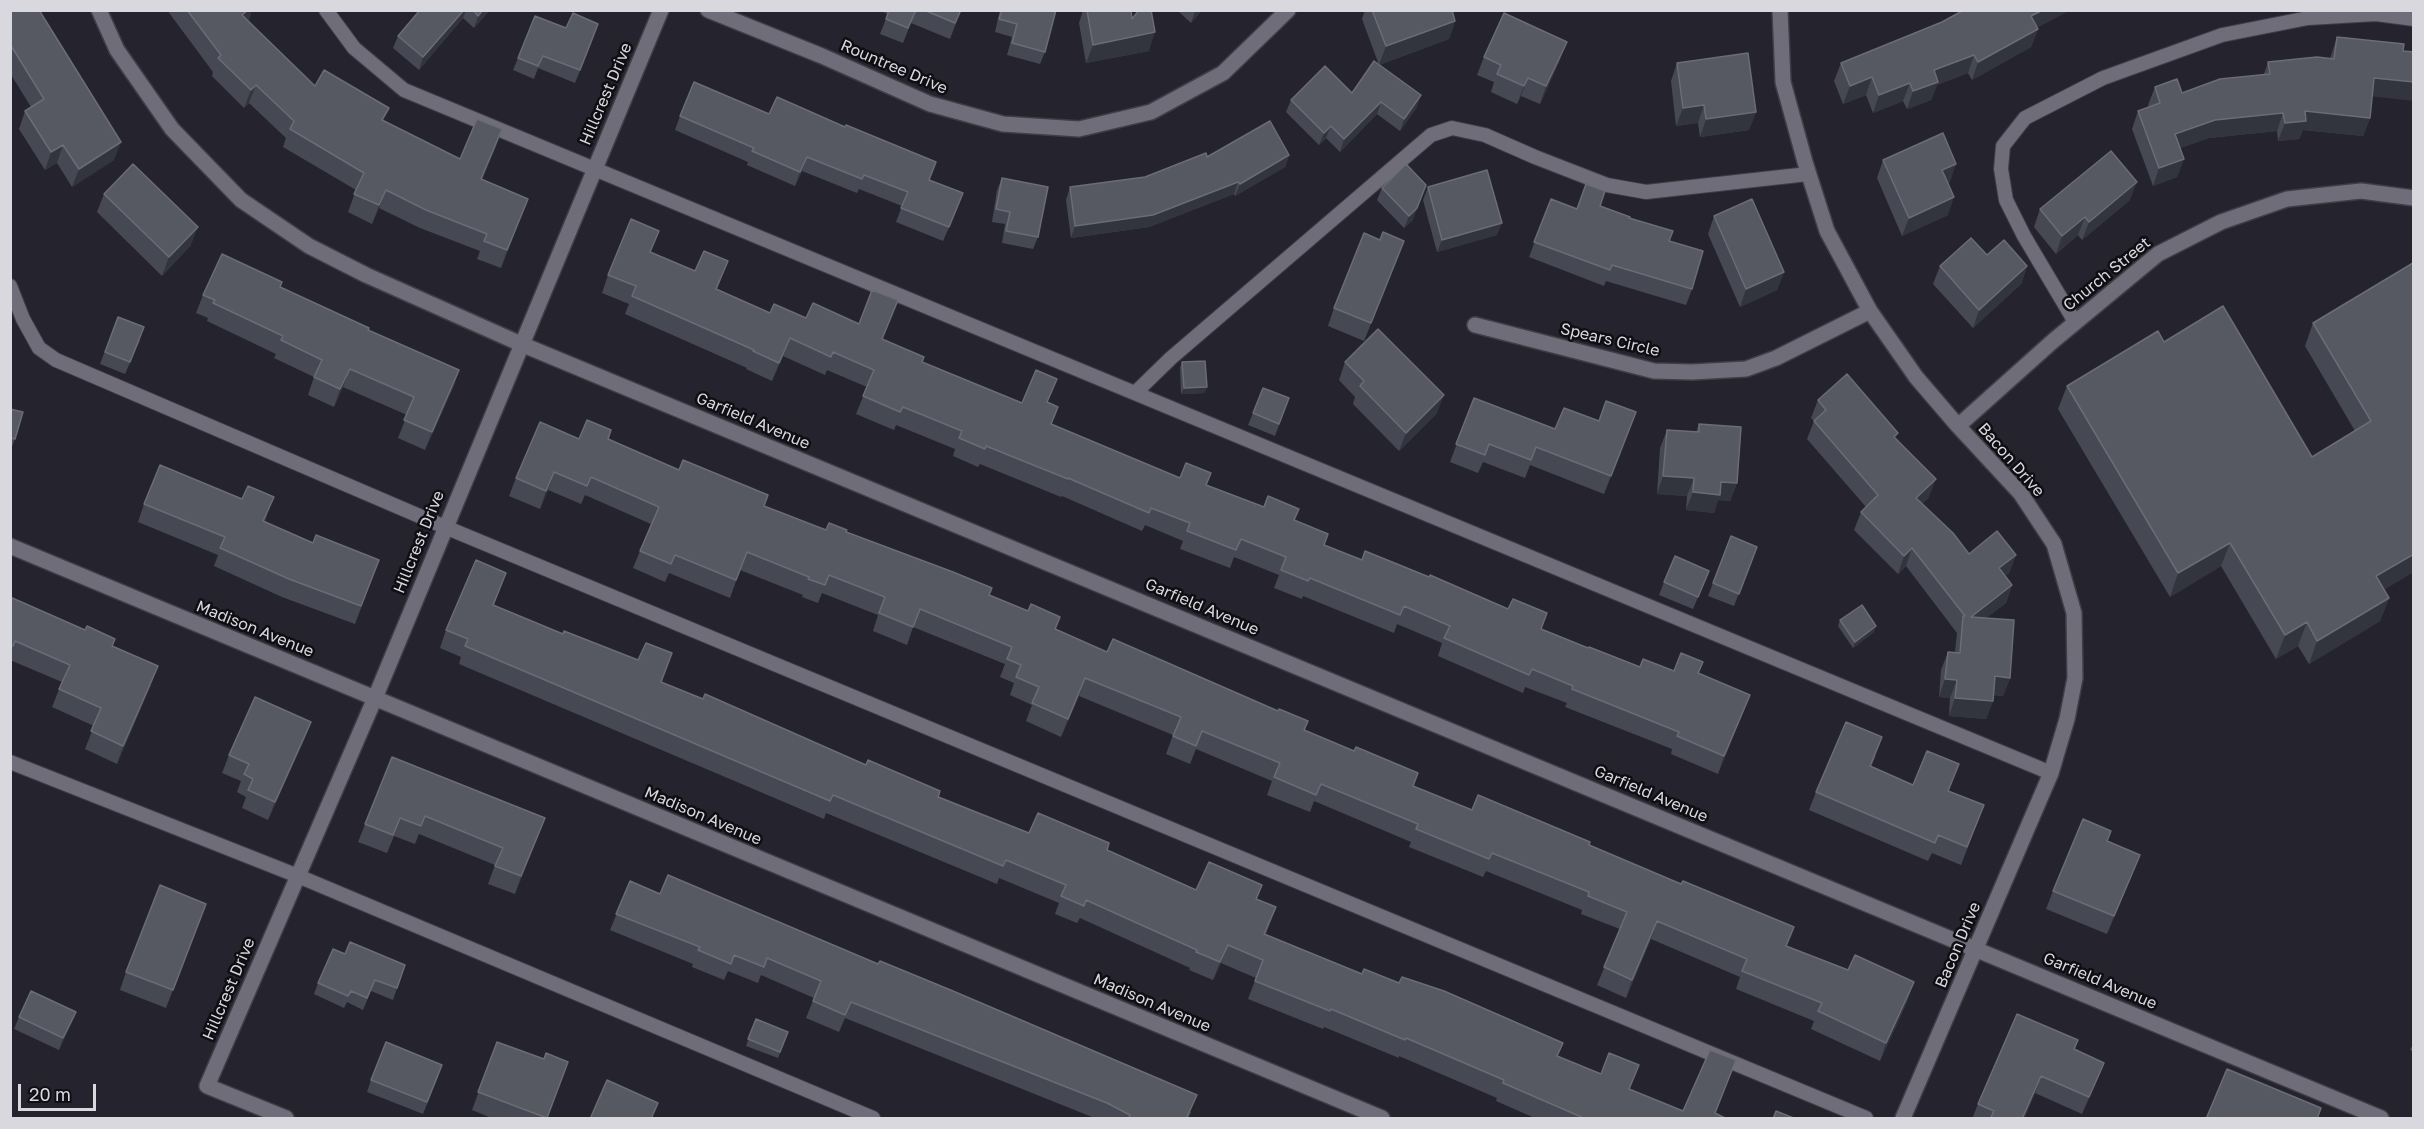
<!DOCTYPE html>
<style>
body{margin:0}
#map{position:relative;width:2424px;height:1129px;overflow:hidden;background:#25242e;font-family:"Golos Text",sans-serif}
canvas{display:block}
.frame{position:absolute;inset:0;border:12px solid #d9d8df;pointer-events:none}
.scale{position:absolute;left:18px;top:1084px;width:78px;height:27px;box-sizing:border-box;border:3px solid #d9d8df;border-top:0;padding-left:8px;font-size:18px;line-height:21px;white-space:nowrap;color:#d9d8df;-webkit-text-stroke:4px #0e0e13;paint-order:stroke}
</style>
<div id="map">
<canvas width="2424" height="1129"></canvas>
<div class="frame"></div>
<div class="scale">20 m</div>
</div>
<script>
const g = document.querySelector('canvas').getContext('2d');
g.lineJoin = 'round';
const toPath = rows => new Path2D(rows.map(r => 'M' + r).join(''));
function trace(path, color, width, dash) { g.strokeStyle = color; g.lineWidth = width; g.lineCap = dash ? 'butt' : 'round'; g.setLineDash(dash || []); g.stroke(path); }
function fill(path, color) { g.fillStyle = color; g.fill(path, 'evenodd'); }
function write(font, color, halo, rows, align = 'center') {
  g.font = font + ' "Golos Text",sans-serif'; g.lineWidth = 5; g.setLineDash([]); g.textBaseline = 'middle'; g.strokeStyle = halo; g.fillStyle = color; for (const [text, x, y, turn = 0] of rows) {
    g.save(); g.translate(x, y); g.rotate((+turn || 0) * Math.PI / 180); g.textAlign = isNaN(turn) ? turn : align; if (halo) g.strokeText(text, 0, 0); g.fillText(text, 0, 0); g.restore();
  }
}
const service = toPath([
 [326,10,354,48,404,90,2051,773],
 [10,286,23,319,39,348,56,360,445,527,1866,1118],
 [2075,322,2024,236,2006,200,2001,169,2003,146,2025,118,2103,78,2222,35,2308,18,2376,14,2414,19],
 [1135,393,1171,358,1431,135,1452,128,1485,135,1535,157,1607,185,1646,192,1808,174],
 [10,762,298,876,873,1118]
]);
const minor = toPath([
 [99,10,117,50,172,129,241,200,309,246,366,275,521,344,2381,1118],
 [708,10,822,56,930,104,1003,124,1079,129,1151,112,1223,73,1288,10],
 [1780,10,1783,82,1805,162,1827,231,1870,311,1916,377,1958,426,2021,494,2054,544,2074,613,2075,678,2067,719,2051,773,1903,1118],
 [1475,325,1654,371,1692,372,1746,369,1776,358,1870,311],
 [1958,426,2053,341,2158,254,2221,222,2287,199,2361,191,2414,198],
 [10,546,1382,1118],
 [286,1118,207,1086,375,698,661,10]
]);
trace(service, '#3f3e46', 16);
trace(minor, '#3f3e46', 18);
trace(service, '#6e6d79', 14);
trace(minor, '#6e6d79', 15);
fill(toPath([
 [10,10,114,160,72,187,57,163,45,170,19,129,25,111,31,107,10,73],
 [167,10,252,10,248,22,315,86,460,159,502,129,482,180,528,199,501,268,477,259,480,251,420,228,379,208,372,224,348,212,356,190,283,147,286,138,249,103,244,108,212,76,213,72],
 [420,10,490,10,474,28,463,18,419,70,393,48,398,36],
 [878,10,961,10,950,39,911,23,903,43,880,34,888,14],
 [1000,10,1056,10,1045,52,1040,64,1007,55,1012,37,995,32],
 [1083,10,1131,10,1132,19,1149,51,1086,63,1079,23],
 [1177,10,1202,10,1191,23],
 [1365,10,1452,10,1455,21,1449,39,1379,65,1362,19],
 [566,28,594,36,575,83,538,68,534,79,513,70,518,58],
 [2037,28,2038,29,2031,47,1972,80,1968,73,1937,85,1931,100,1907,109,1903,101,1873,113,1866,95,1843,104,1834,81,1841,63],
 [2337,37,2372,96,2370,118,2363,136,2303,130,2299,139,2278,141,2277,131,2209,138,2180,148,2184,159,2177,177,2153,186,2132,129,2138,111,2149,107,2148,105,2155,87,2182,93,2264,74,2268,62,2330,59],
 [1484,57,1560,60,1540,104,1521,96,1517,104,1491,92,1494,82,1477,75],
 [1677,63,1756,112,1749,130,1700,137,1698,123,1676,126,1671,81],
 [1352,93,1417,107,1400,131,1377,114,1340,152,1326,138,1319,145,1286,112,1291,100],
 [769,114,845,127,930,180,958,207,943,241,896,222,902,206,859,189,857,193,802,171,795,186,747,165,748,162,675,130,680,116],
 [1289,155,1285,167,1235,196,1234,194,1149,227,1071,238,1066,200,1070,187,1145,177,1207,157],
 [1883,160,1950,182,1948,183,1948,215,1902,236,1877,178],
 [1002,178,1038,237,1033,249,1002,243,1005,224,992,222,997,190],
 [1428,187,1497,235,1437,252,1423,200],
 [1382,188,1413,220,1404,228,1377,200],
 [104,194,191,245,162,276,97,212],
 [1551,199,1577,209,1600,206,1629,218,1669,241,1692,289,1686,305,1606,281,1604,286,1529,257],
 [2130,200,2082,240,2078,235,2056,254,2034,227,2040,209],
 [1714,216,1784,272,1777,290,1740,307,1708,234],
 [651,252,695,271,721,279,717,289,770,313,806,318,883,339,922,362,1022,403,1048,403,1052,424,1180,478,1206,485,1264,507,1299,509,1294,520,1324,545,1541,629,1588,648,1640,667,1674,671,1703,662,1699,673,1750,695,1718,774,1671,754,1672,749,1565,707,1567,703,1525,687,1523,693,1438,656,1442,643,1397,624,1394,633,1303,596,1302,599,1274,588,1279,575,1234,557,1230,568,1180,549,1183,541,1145,525,1142,531,1062,496,1061,497,980,464,978,467,953,456,955,449,896,425,894,430,856,414,867,387,827,370,825,375,783,356,772,381,746,369,747,368,625,314,629,304,602,293,608,275],
 [1987,255,2027,266,2021,284,1973,328,1933,284,1940,266],
 [1397,259,1364,341,1328,326,1334,308],
 [2413,263,2384,590,2389,598,2380,621,2309,664,2298,646,2276,659,2221,566,2170,597,2058,409,2067,386,2164,342,2312,457,2355,431,2305,346,2313,323],
 [280,287,368,330,459,370,453,388,425,450,398,438,407,415,343,387,334,407,308,395,314,377,274,358,276,354,207,321,208,318,196,313,203,295],
 [118,317,140,340,125,374,100,364],
 [1182,362,1205,393,1181,394,1180,368],
 [1345,362,1437,413,1399,451,1353,404,1355,397,1339,380],
 [1289,398,1275,436,1248,425,1253,413],
 [1474,398,1555,429,1599,421,1636,412,1604,494,1530,465,1525,478,1483,462,1478,473,1450,462],
 [1818,400,1896,439,1929,497,1922,504,1969,554,2016,555,2009,573,2005,576,2012,585,2006,603,1986,618,2010,678,2003,696,1993,695,1993,701,1986,719,1949,716,1950,698,1939,697,1941,670,1948,652,1955,652,1957,633,1906,566,1898,574,1854,530,1861,512,1866,507,1807,439,1814,421,1811,418],
 [10,409,15,439,10,452],
 [1699,424,1737,483,1730,501,1718,500,1714,513,1686,510,1687,496,1657,494,1660,448,1667,430,1696,432],
 [611,430,608,439,764,506,826,530,846,532,990,595,1028,611,1060,617,1056,629,1107,652,1308,721,1305,730,1354,751,1418,773,1413,786,1472,810,1589,845,1787,946,1908,1000,1880,1061,1811,1029,1814,1021,1736,989,1740,977,1651,939,1626,998,1597,985,1620,929,1581,914,1582,910,1486,871,1483,877,1409,847,1411,842,1314,801,1310,812,1267,795,1272,781,1196,749,1190,764,1166,754,1173,735,1079,696,1061,737,1026,721,1032,705,1010,695,1014,683,1000,677,1005,664,913,627,907,645,873,631,878,615,822,593,818,603,802,597,803,595,740,570,730,598,669,573,665,582,633,568,651,524,585,495,581,504,548,490,540,509,509,496,516,478,579,439],
 [144,504,267,515,265,522,313,543,379,560,355,624,282,597,214,566,218,555,138,522],
 [1731,536,1757,547,1734,606,1708,596],
 [1709,571,1693,609,1659,595,1664,582],
 [506,573,494,605,661,683,1029,833,1107,850,1196,890,1262,885,1257,899,1276,907,1266,934,1558,1056,1630,1089,1683,1111,1736,1060,1715,1113,1727,1119,1537,1119,1496,1101,1497,1098,1399,1056,1399,1058,1324,1027,1323,1029,1248,999,1256,978,1221,963,1213,980,1189,970,1190,968,1080,918,1077,923,1055,914,1059,903,999,878,997,884,826,813,824,819,459,664,461,657,440,648,446,630],
 [10,597,85,630,115,639,112,646,151,685,117,764,85,749,94,726,52,707,62,682,10,660],
 [1840,620,1874,632,1853,648,1838,626],
 [311,722,304,740,268,820,242,808,246,797,237,792,241,781,222,773,229,755],
 [1876,755,1871,767,1913,785,1949,791,1984,805,1961,865,1932,853,1928,861,1809,810,1816,792],
 [392,757,545,818,515,894,488,884,495,865,419,834,415,844,394,836,387,853,358,842],
 [2107,842,2133,873,2107,934,2046,909,2053,891],
 [630,881,1191,1112,1188,1119,1097,1119,845,1018,839,1032,806,1018,814,998,761,975,758,983,728,971,724,980,692,967,693,964,610,930],
 [206,904,166,1008,120,990,126,972],
 [345,954,405,965,393,1000,371,991,363,1010,347,1002,344,1008,314,994,318,983],
 [76,1012,71,1024,59,1050,14,1029,19,1017],
 [756,1019,788,1032,778,1058,746,1046],
 [497,1042,544,1059,568,1062,547,1119,494,1119,472,1110],
 [2414,1042,2414,1052,2410,1050],
 [2074,1050,2104,1063,2097,1080,2082,1114,2035,1093,2024,1119,1972,1119,1978,1104],
 [438,1077,423,1114,367,1092,371,1080]
]), '#464954');
fill(toPath([
 [248,10,252,10,248,24,242,15],
 [464,10,466,10,463,18,419,70,423,57],
 [483,10,490,10,474,28,478,16],
 [1202,10,1191,23,1195,11],
 [2043,10,2071,10,2025,34,2031,16],
 [1455,21,1449,39,1379,65,1386,46],
 [2038,29,2031,47,1972,80,1978,62],
 [1155,32,1149,51,1086,63,1093,45],
 [1567,42,1560,60,1540,104,1546,86],
 [1974,55,1968,73,1937,85,1931,100,1907,109,1913,91,1934,70],
 [1872,77,1866,95,1843,104,1850,86],
 [1528,78,1521,96,1517,104,1524,86],
 [2374,78,2414,82,2414,101,2368,96],
 [1910,83,1903,101,1873,113,1879,95],
 [256,85,249,103,244,108,251,90],
 [1421,95,1417,107,1400,131,1404,119],
 [1381,102,1377,114,1340,152,1344,139],
 [1704,105,1698,123,1676,126,1683,108],
 [2305,111,2370,118,2363,136,2303,130,2299,139,2278,141,2285,123],
 [1756,112,1749,130,1700,137,1706,119],
 [2283,113,2277,131,2209,138,2168,152,2175,134,2215,120],
 [1331,126,1326,138,1319,145,1324,133],
 [502,129,496,147,475,197,481,179],
 [121,142,114,160,72,187,79,169],
 [63,145,57,163,45,170,51,152],
 [1289,155,1285,167,1235,196,1240,184],
 [807,157,802,171,795,186,800,172],
 [2184,159,2177,177,2153,186,2159,168],
 [1956,164,1950,182,1936,189,1942,170],
 [1238,182,1234,194,1149,227,1071,238,1075,226],
 [2137,182,2130,200,2082,240,2089,222],
 [1426,185,1413,220,1404,228,1409,216],
 [386,190,379,208,372,224,379,205],
 [1954,197,1948,215,1902,236,1909,218],
 [528,199,521,217,501,268,507,250],
 [2085,217,2078,235,2056,254,2062,236],
 [1502,223,1497,235,1437,252,1442,240],
 [198,227,191,245,162,276,169,257],
 [728,261,721,279,709,307,716,289],
 [2027,266,2021,284,1973,328,1979,310],
 [1784,272,1777,290,1740,307,1746,289],
 [790,338,783,356,772,381,779,363],
 [350,369,343,387,334,407,340,389],
 [459,370,453,388,425,450,432,432],
 [1207,387,1205,393,1181,394,1184,388],
 [1444,395,1437,413,1399,451,1406,433],
 [554,472,548,490,540,509,546,491],
 [1663,476,1694,478,1687,496,1657,494],
 [1936,479,1929,497,1910,516,1916,498],
 [1721,482,1737,483,1730,501,1718,500,1714,513,1686,510,1693,492],
 [274,497,267,515,257,539,263,521],
 [2230,543,2221,566,2170,597,2178,573],
 [1912,548,1906,566,1898,574,1904,556],
 [2414,554,2414,572,2367,600,2376,576],
 [2016,555,2009,573,1993,586,1999,568],
 [2012,585,2006,603,1964,635,1971,617],
 [2389,598,2380,621,2309,664,2317,641],
 [2307,622,2298,646,2276,659,2285,635],
 [1876,626,1874,632,1853,648,1855,642],
 [158,666,151,685,117,764,123,746],
 [1995,676,2010,678,2003,696,1988,694],
 [1085,678,1079,696,1061,737,1068,719],
 [1945,679,1957,680,1950,698,1939,697],
 [1750,695,1743,713,1718,774,1724,756],
 [1955,698,1993,701,1986,719,1949,716],
 [311,722,304,740,268,820,275,802],
 [545,818,538,837,515,894,521,876],
 [2140,855,2133,873,2107,934,2114,916],
 [1657,921,1651,939,1626,998,1632,980],
 [1228,945,1221,963,1213,980,1220,962],
 [1914,982,1908,1000,1880,1061,1886,1043],
 [76,1012,71,1024,59,1050,63,1038],
 [2041,1076,2035,1093,2024,1119,2022,1119]
]), '#32343e');
const building = toPath([
 [10,10,39,10,121,142,79,169,63,145,51,152,25,111,44,99,10,44,10,10],
 [187,10,248,10,242,15,315,86,324,70,389,108,382,120,460,159,477,119,502,129,481,179,528,199,507,250,484,241,487,234,426,210,386,190,379,205,354,194,364,173,290,129,294,121,256,85,251,90,218,58,221,55,187,10],
 [420,10,464,10,423,57,398,36,420,10],
 [473,10,483,10,478,16,473,10],
 [889,10,916,10,908,28,886,19,889,10],
 [924,10,961,10,955,23,924,10],
 [1002,10,1056,10,1045,52,1012,43,1017,24,999,19,1002,10],
 [1087,10,1131,10,1132,19,1139,10,1151,10,1155,32,1093,45,1087,10],
 [1372,10,1452,10,1455,21,1386,46,1372,10],
 [1964,10,2043,10,2031,16,2038,29,1978,62,1974,55,1934,70,1938,82,1913,91,1910,83,1879,95,1872,77,1850,86,1841,63,1942,22,1964,10],
 [573,13,598,24,580,70,543,56,538,66,518,58,535,16,566,28,573,13],
 [1504,13,1567,42,1546,86,1528,78,1524,86,1497,74,1501,65,1484,57,1504,13],
 [2337,37,2404,44,2403,51,2414,52,2414,82,2374,78,2370,118,2305,111,2306,121,2285,123,2283,113,2215,120,2175,134,2184,159,2159,168,2138,111,2160,103,2155,87,2177,79,2182,93,2220,79,2270,74,2268,62,2317,57,2334,59,2337,37],
 [1748,53,1756,112,1706,119,1704,105,1683,108,1677,63,1748,53],
 [1374,61,1421,95,1404,119,1381,102,1344,139,1331,126,1324,133,1291,100,1325,66,1352,93,1374,61],
 [694,82,769,114,777,97,845,127,846,125,936,162,929,180,963,193,949,227,901,208,908,192,864,175,862,179,807,157,800,172,752,151,754,148,680,116,694,82],
 [1270,121,1289,155,1240,184,1238,182,1153,215,1075,226,1070,187,1145,177,1206,153,1207,157,1270,121],
 [1943,133,1956,164,1942,170,1954,197,1909,218,1883,160,1943,133],
 [2111,151,2137,182,2089,222,2085,217,2062,236,2040,209,2111,151],
 [133,164,198,227,169,257,104,194,133,164],
 [1406,164,1426,185,1417,208,1409,216,1382,188,1406,164],
 [1487,170,1502,223,1442,240,1428,187,1487,170],
 [1002,178,1048,187,1038,237,1006,231,1010,212,996,209,1002,178],
 [1586,184,1605,191,1600,206,1630,217,1629,218,1673,231,1669,241,1703,251,1692,289,1612,265,1610,270,1534,242,1551,199,1577,209,1586,184],
 [1752,199,1784,272,1746,289,1714,216,1752,199],
 [631,219,659,231,650,252,695,271,704,251,728,261,716,289,770,313,774,304,806,318,813,303,859,324,872,290,898,300,882,339,924,357,922,362,1022,403,1036,370,1057,379,1047,402,1058,407,1051,424,1180,478,1186,463,1211,473,1206,485,1264,507,1268,496,1299,509,1294,520,1328,534,1324,545,1362,560,1365,551,1429,577,1430,575,1508,609,1513,599,1547,613,1541,629,1588,648,1589,647,1640,667,1643,659,1674,671,1681,653,1703,662,1698,673,1750,695,1724,756,1677,736,1679,732,1572,689,1573,686,1532,669,1529,675,1444,638,1450,626,1404,606,1400,615,1310,578,1308,581,1281,570,1286,557,1241,539,1236,550,1187,531,1190,523,1151,508,1149,513,1068,478,1068,479,986,446,985,449,959,438,962,431,903,407,900,412,863,396,874,370,833,352,831,357,790,338,779,363,753,351,754,350,632,296,636,286,608,275,631,219],
 [1383,232,1404,241,1371,323,1334,308,1364,233,1380,240,1383,232],
 [1971,238,1987,255,2004,240,2027,266,1979,310,1940,266,1971,238],
 [222,254,282,282,280,287,369,328,368,330,459,370,432,432,404,420,414,397,350,369,340,389,314,377,322,360,281,340,283,336,213,303,215,300,203,295,222,254],
 [2413,263,2414,554,2376,576,2389,598,2317,641,2307,622,2285,635,2230,543,2178,573,2067,386,2158,331,2164,342,2223,306,2312,457,2371,421,2313,323,2413,263],
 [118,317,144,327,130,362,105,352,118,317],
 [1378,329,1444,395,1406,433,1360,386,1364,381,1345,362,1378,329],
 [1205,361,1207,387,1184,388,1182,362,1205,361],
 [1847,374,1898,433,1894,437,1936,479,1916,498,1953,533,1969,554,1997,531,2016,555,1999,568,2012,585,1971,617,2014,620,2010,678,1995,676,1993,701,1955,698,1957,680,1945,679,1948,652,1960,653,1963,616,1965,616,1912,548,1904,556,1861,512,1878,495,1814,421,1826,410,1818,400,1847,374],
 [1263,388,1289,398,1279,424,1253,413,1263,388],
 [1474,398,1555,429,1564,408,1599,421,1606,401,1636,412,1611,476,1536,447,1531,460,1489,444,1485,455,1456,444,1474,398],
 [10,409,23,412,15,439,10,438,10,409],
 [587,420,611,430,608,439,679,470,683,460,768,495,764,506,826,530,829,523,847,530,846,532,953,572,992,588,989,595,1028,611,1031,604,1060,617,1055,629,1107,652,1113,639,1278,711,1279,709,1308,721,1304,730,1354,751,1356,747,1418,773,1413,786,1472,810,1478,795,1590,842,1589,845,1681,884,1683,881,1794,927,1786,946,1848,970,1855,955,1914,982,1886,1043,1818,1011,1822,1003,1742,971,1747,959,1657,921,1632,980,1604,967,1627,912,1588,896,1589,892,1492,853,1489,859,1416,829,1418,824,1321,784,1316,795,1274,777,1280,763,1202,731,1196,746,1173,736,1181,717,1085,678,1068,719,1032,703,1039,687,1016,677,1021,665,1007,659,1012,647,920,609,913,627,879,613,885,597,829,575,825,585,808,579,809,577,747,552,736,580,675,555,671,564,640,551,659,507,591,477,587,486,554,472,546,491,516,478,540,422,579,439,587,420],
 [1699,424,1741,427,1737,483,1721,482,1720,495,1693,492,1694,478,1663,476,1667,430,1699,432,1699,424],
 [160,465,242,499,248,486,274,497,263,521,313,543,316,535,379,560,361,606,289,579,220,548,225,537,144,504,160,465],
 [1731,536,1757,547,1739,594,1713,583,1731,536],
 [1675,556,1709,571,1698,597,1664,582,1675,556],
 [476,560,506,573,493,605,563,634,564,631,638,660,646,643,672,653,661,682,703,699,705,694,866,765,868,760,940,791,938,797,1029,833,1038,813,1109,843,1107,850,1196,890,1209,862,1262,885,1256,899,1276,907,1264,934,1362,974,1364,969,1399,983,1402,977,1444,991,1563,1043,1557,1056,1601,1074,1609,1053,1639,1065,1629,1089,1683,1111,1710,1050,1736,1060,1715,1113,1727,1119,1586,1119,1503,1083,1504,1080,1406,1038,1405,1040,1331,1009,1330,1011,1255,981,1263,960,1228,945,1220,962,1196,952,1197,950,1086,900,1084,906,1061,896,1066,885,1006,860,1003,866,833,795,830,801,465,646,468,639,446,630,476,560],
 [10,597,85,630,87,626,115,639,112,646,158,666,123,746,91,731,101,708,59,689,70,665,15,641,13,646,10,645,10,597],
 [1862,605,1876,626,1855,642,1840,620,1862,605],
 [255,697,311,722,275,802,248,790,253,779,244,774,249,764,229,755,255,697],
 [1846,722,1882,737,1870,766,1913,785,1927,751,1959,764,1948,791,1984,805,1967,847,1938,835,1935,843,1816,792,1846,722],
 [392,757,545,818,521,876,495,866,503,848,425,816,421,826,400,818,393,835,365,824,392,757],
 [2083,819,2111,831,2107,841,2140,855,2114,916,2053,891,2083,819],
 [668,875,878,964,880,961,953,991,1197,1095,1186,1119,1128,1119,1130,1115,1107,1103,851,1002,845,1015,813,1001,821,981,767,958,764,967,734,955,731,964,698,950,700,947,616,914,630,881,660,894,668,875],
 [160,885,206,904,173,990,126,972,160,885],
 [350,942,405,965,397,988,375,980,367,998,351,991,348,996,318,983,333,949,345,954,350,942],
 [31,991,76,1012,63,1038,19,1017,31,991],
 [2017,1014,2078,1040,2074,1049,2104,1063,2089,1097,2041,1076,2022,1119,1990,1119,1994,1111,1978,1104,2017,1014],
 [756,1019,788,1032,780,1052,748,1039,756,1019],
 [386,1042,442,1065,427,1102,371,1080,386,1042],
 [497,1042,544,1059,546,1053,568,1062,547,1118,478,1092,497,1042],
 [2227,1069,2321,1108,2317,1119,2206,1119,2227,1069],
 [607,1080,658,1103,651,1119,590,1119,607,1080],
 [1776,1111,1796,1119,1773,1119,1776,1111]
]);
fill(building, '#565862');
trace(building, '#6a6c76', 1.5);
write('16px', '#d9d8df', '#0e0e13', [
 ["Rountree Drive",894,67,23],
 ["Hillcrest Drive",606,94,-67],
 ["Church Street",2107,274,-39],
 ["Spears Circle",1610,340,13],
 ["Garfield Avenue",753,421,23],
 ["Bacon Drive",2011,460,49],
 ["Hillcrest Drive",419,542,-68],
 ["Garfield Avenue",1202,607,23],
 ["Madison Avenue",255,629,22],
 ["Garfield Avenue",1651,794,23],
 ["Madison Avenue",703,816,23],
 ["Bacon Drive",1958,945,-67],
 ["Garfield Avenue",2100,981,23],
 ["Hillcrest Drive",229,989,-67],
 ["Madison Avenue",1152,1003,23]
]);
</script>
